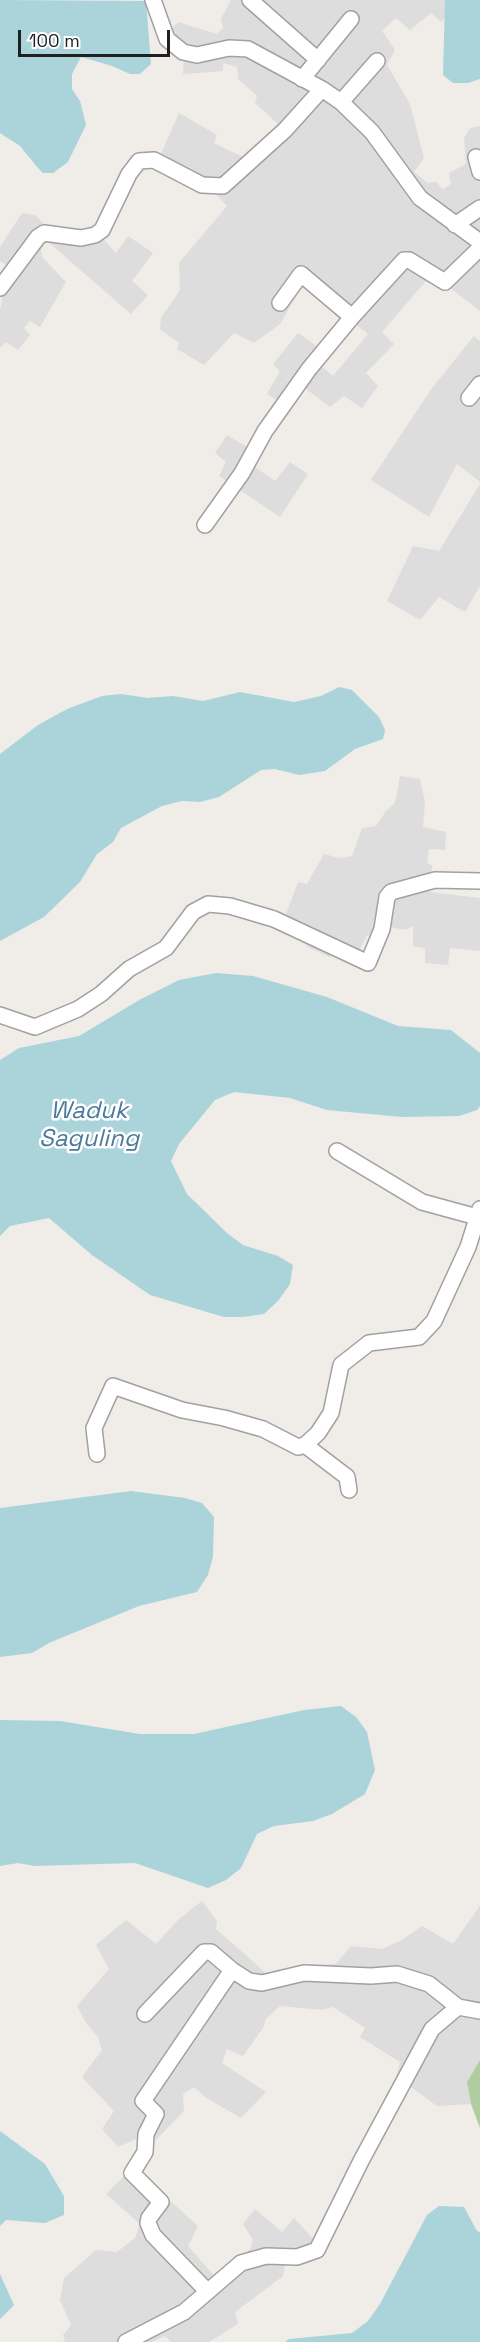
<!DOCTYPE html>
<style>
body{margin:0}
#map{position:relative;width:480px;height:2342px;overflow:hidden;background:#f0ece7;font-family:"Space Grotesk",sans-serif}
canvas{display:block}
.scale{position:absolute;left:18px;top:30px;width:152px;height:27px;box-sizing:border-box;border:3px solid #202020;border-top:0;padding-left:8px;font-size:18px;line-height:21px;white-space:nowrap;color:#202020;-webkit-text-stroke:4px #fff;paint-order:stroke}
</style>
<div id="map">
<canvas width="480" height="2342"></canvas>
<div class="scale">100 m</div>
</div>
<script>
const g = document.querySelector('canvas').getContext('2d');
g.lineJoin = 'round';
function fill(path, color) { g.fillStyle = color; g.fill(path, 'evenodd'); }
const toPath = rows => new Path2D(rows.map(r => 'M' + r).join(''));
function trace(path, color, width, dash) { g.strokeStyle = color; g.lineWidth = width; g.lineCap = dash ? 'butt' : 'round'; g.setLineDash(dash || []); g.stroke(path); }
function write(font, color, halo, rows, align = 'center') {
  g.font = font + ' "Space Grotesk",sans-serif'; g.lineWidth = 5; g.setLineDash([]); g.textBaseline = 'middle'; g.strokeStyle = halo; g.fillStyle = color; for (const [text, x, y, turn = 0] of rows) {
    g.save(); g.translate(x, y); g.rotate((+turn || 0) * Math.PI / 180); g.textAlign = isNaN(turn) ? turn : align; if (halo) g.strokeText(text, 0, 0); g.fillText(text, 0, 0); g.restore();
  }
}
fill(toPath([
 [231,0,446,0,453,10,441,22,431,13,410,30,396,18,382,31,395,50,387,65,410,104,424,158,414,172,428,183,436,182,443,189,451,184,449,173,466,164,464,138,470,128,480,126,480,311,449,287,426,281,382,332,394,344,366,373,378,386,362,408,344,396,330,407,302,386,286,406,267,394,280,371,273,364,298,333,326,353,320,365,333,376,368,334,303,284,280,324,254,343,234,333,204,365,177,349,179,343,160,329,161,318,180,290,179,263,227,206,216,194,156,165,179,113,217,135,214,143,245,158,279,125,255,103,257,96,238,79,237,67,223,63,223,71,183,74,184,60,169,51,162,40,178,22,217,34,223,28,221,19],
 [22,213,35,215,50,230,75,233,94,229,116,253,128,236,153,253,132,281,148,295,131,314,47,241,41,249,42,257,66,282,40,327,30,321,24,328,30,335,18,350,6,342,0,348,0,309,2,303,0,275,6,265,0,261,0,247],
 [474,336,480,341,480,482,457,464,429,517,371,480,432,388],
 [227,435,258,454,252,465,275,481,290,462,308,474,280,517,219,476,226,462,215,453],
 [480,484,480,586,465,612,439,597,420,620,387,601,413,546,439,551],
 [400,776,420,779,425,802,423,827,446,832,445,850,429,849,427,863,432,865,430,892,480,898,480,951,450,948,448,965,425,963,425,948,413,946,413,926,406,930,389,927,384,938,367,935,357,955,335,951,329,957,306,946,306,936,282,925,298,882,307,884,324,854,339,858,352,856,362,828,376,826,386,811,395,803],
 [202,1901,217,1921,216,1929,266,1973,304,1965,336,1964,351,1946,382,1949,402,1940,422,1926,453,1944,480,1906,480,2060,467,2082,471,2104,437,2106,414,2089,396,2079,400,2062,360,2037,365,2028,333,2007,322,2010,280,2006,266,2019,263,2028,243,2056,227,2049,222,2063,266,2092,241,2118,205,2097,194,2087,183,2094,184,2111,151,2145,138,2138,118,2147,102,2129,114,2111,82,2077,102,2050,98,2037,86,2023,77,2006,109,1969,96,1945,126,1920,156,1944,180,1918],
 [133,2167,198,2226,188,2246,216,2278,250,2249,253,2240,243,2224,255,2209,282,2232,294,2218,316,2242,294,2264,285,2265,283,2276,235,2312,238,2324,209,2342,171,2342,165,2336,151,2342,65,2342,63,2335,71,2325,60,2300,64,2278,96,2250,117,2252,135,2238,140,2224,106,2194]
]), '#dedddd');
fill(toPath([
 [480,2060,480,2128,471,2104,467,2082]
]), '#b1cc9f');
fill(toPath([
 [0,0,146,1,151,64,140,74,130,74,112,66,81,57,72,74,72,89,80,101,86,125,68,162,53,173,43,173,38,168,20,146,0,133],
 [445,0,480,0,480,79,468,83,453,83,443,75],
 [339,687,352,690,379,717,385,730,383,739,355,749,325,771,299,775,275,769,261,770,219,797,200,802,182,801,162,806,121,828,113,842,97,854,80,882,44,917,0,941,0,754,38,725,67,709,102,696,121,694,148,698,173,696,203,701,240,692,294,702,321,696],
 [216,973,253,976,327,997,398,1026,451,1030,480,1053,480,1106,477,1110,459,1116,402,1117,327,1110,290,1098,234,1092,215,1100,179,1144,171,1161,187,1194,227,1233,243,1245,278,1256,293,1265,290,1284,278,1301,264,1314,243,1317,224,1317,150,1295,92,1255,49,1218,10,1226,0,1236,0,1060,19,1048,79,1036,141,999,179,980],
 [131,1491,185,1498,202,1503,214,1517,213,1557,208,1575,197,1592,139,1606,49,1643,32,1653,0,1657,0,1508],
 [341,1706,356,1717,367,1732,375,1770,365,1794,332,1814,313,1821,274,1826,257,1834,241,1868,226,1880,208,1888,135,1863,35,1866,18,1863,0,1866,0,1720,60,1721,140,1734,194,1734,304,1710],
 [0,2131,45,2164,64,2196,64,2215,45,2223,6,2220,0,2226],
 [439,2206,464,2207,477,2231,480,2232,480,2342,285,2342,289,2339,352,2333,368,2321,380,2304,427,2215],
 [0,2274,14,2305,0,2319]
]), '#abd4da');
const minor = toPath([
 [153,0,167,39,183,52,197,55,229,48,248,49,322,89,341,102,372,132,420,198,480,242],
 [250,0,318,60],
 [302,79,351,19],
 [341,102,377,61],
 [476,157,480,172],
 [455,225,480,208],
 [0,288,38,237,44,233,81,238,95,235,102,230,129,174,139,161,154,160,202,185,223,186,285,130,322,89],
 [280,303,301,274,352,317,404,260,409,260,445,282,480,248],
 [469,398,480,384],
 [205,525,242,473,265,431,309,369,352,317],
 [0,1015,35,1027,78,1009,101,994,129,969,166,948,193,912,208,904,230,906,274,919,368,963,382,929,387,897,391,892,435,880,480,881],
 [337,1151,422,1202,477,1217],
 [305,1445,347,1477,349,1490],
 [97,1454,94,1428,113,1386,182,1410,224,1418,263,1429,298,1447,305,1445,318,1433,331,1413,341,1365,369,1343,419,1337,434,1321,468,1247,480,1209],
 [145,2014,204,1952,211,1952,232,1970],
 [207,2291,153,2235,148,2223,149,2218,161,2202,132,2173,145,2152,146,2134,156,2114,143,2101,232,1970,249,1981,262,1983,304,1973,371,1976,397,1974,429,1984,458,2007],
 [126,2342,184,2312,241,2263,266,2256,297,2257,317,2250,361,2161,432,2029,458,2007,480,2011]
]);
trace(minor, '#a1a1a1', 18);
trace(minor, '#fff', 15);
write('italic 24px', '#4c7a9a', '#fff', [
 ["Waduk",89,1111],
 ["Saguling",89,1139]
]);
</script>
